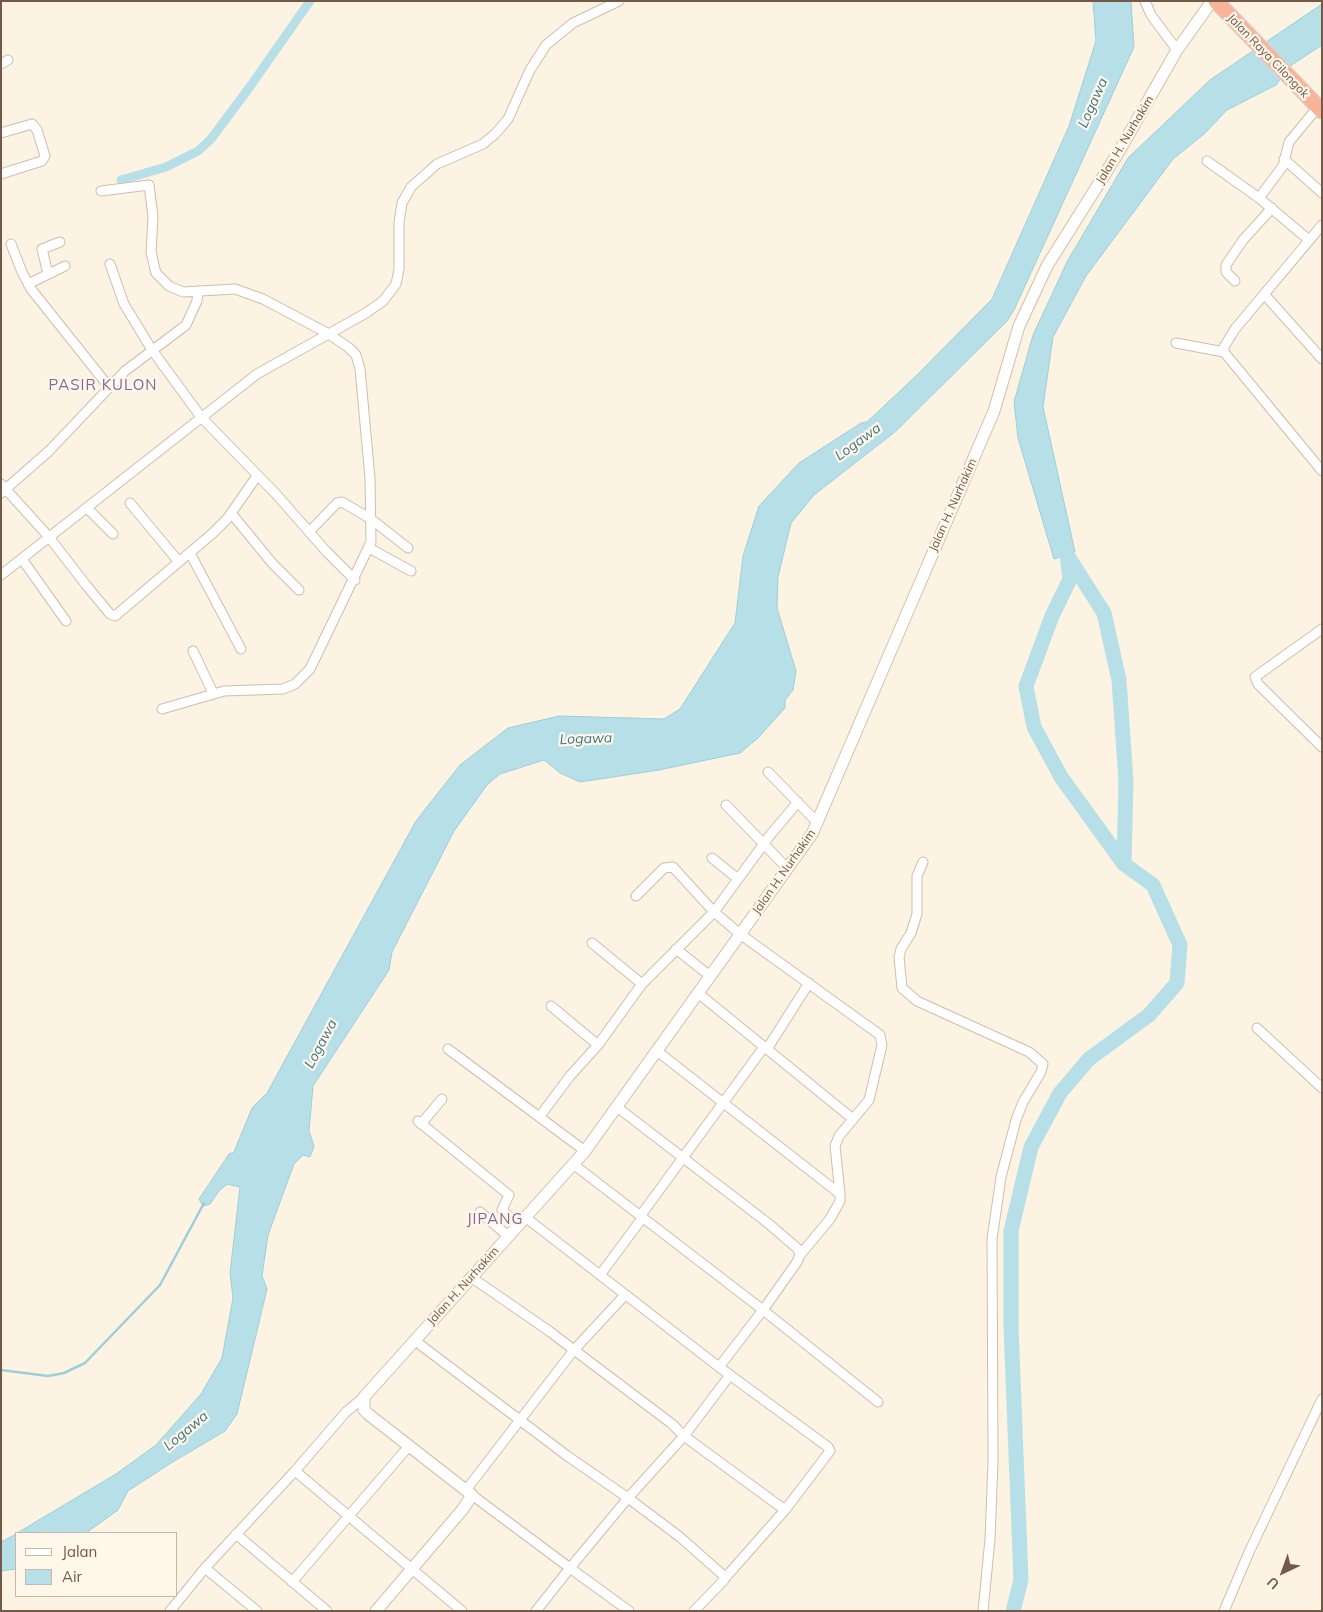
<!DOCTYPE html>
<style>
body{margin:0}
#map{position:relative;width:1323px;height:1612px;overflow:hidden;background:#fdf3e3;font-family:Mulish,sans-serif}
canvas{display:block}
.frame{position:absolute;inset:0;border:2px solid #755948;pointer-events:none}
.legend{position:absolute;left:15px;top:1532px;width:162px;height:65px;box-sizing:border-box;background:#fff7ea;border:1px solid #c8b8a9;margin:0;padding:6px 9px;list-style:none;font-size:15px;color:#755948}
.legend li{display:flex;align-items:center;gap:10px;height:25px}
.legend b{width:25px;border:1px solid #c8b8a9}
.north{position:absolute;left:1258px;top:1547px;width:50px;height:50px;-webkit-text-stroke:4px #fff7ea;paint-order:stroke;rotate:222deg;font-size:14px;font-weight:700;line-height:20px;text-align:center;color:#755948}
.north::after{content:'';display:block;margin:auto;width:18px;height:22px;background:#755948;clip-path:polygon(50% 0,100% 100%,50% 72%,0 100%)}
</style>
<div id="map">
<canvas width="1323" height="1612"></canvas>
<div class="frame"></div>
<ul class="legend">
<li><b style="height:6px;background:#fff"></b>Jalan</li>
<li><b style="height:14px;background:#b7dfe7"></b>Air</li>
</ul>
<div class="north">U</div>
</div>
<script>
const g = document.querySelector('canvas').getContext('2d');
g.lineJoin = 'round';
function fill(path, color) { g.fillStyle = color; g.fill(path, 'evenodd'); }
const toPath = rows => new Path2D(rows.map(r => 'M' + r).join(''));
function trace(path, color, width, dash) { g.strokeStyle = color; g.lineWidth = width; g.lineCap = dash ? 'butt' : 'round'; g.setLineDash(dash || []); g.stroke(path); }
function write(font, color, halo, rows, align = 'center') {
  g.font = font + ' Mulish,sans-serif'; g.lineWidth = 4.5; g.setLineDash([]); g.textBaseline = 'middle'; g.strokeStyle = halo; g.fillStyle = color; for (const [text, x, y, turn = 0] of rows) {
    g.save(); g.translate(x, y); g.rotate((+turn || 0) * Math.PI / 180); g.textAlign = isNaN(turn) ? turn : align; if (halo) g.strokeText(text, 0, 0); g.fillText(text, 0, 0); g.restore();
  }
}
const water = toPath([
 [1093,1,1131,1,1134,47,1014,310,1007,321,896,431,814,495,791,523,778,577,777,608,796,671,793,690,785,700,785,708,758,738,740,753,659,770,580,782,560,773,544,760,500,774,487,785,454,831,392,952,389,970,313,1086,309,1131,314,1146,310,1157,303,1155,294,1164,268,1235,262,1276,267,1289,237,1414,225,1431,171,1463,128,1491,118,1510,86,1533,17,1533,116,1474,156,1445,201,1394,222,1358,233,1298,230,1273,240,1187,227,1184,219,1191,210,1204,203,1206,199,1199,229,1154,234,1152,252,1108,267,1093,416,821,460,765,508,728,559,716,664,719,680,709,735,623,743,556,759,506,799,463,861,423,867,422,918,374,992,299,1069,126,1096,41,1093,1],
 [1322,4,1322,45,1290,66,1276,85,1227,110,1204,134,1173,159,1086,276,1053,337,1043,407,1075,552,1054,559,1018,438,1014,402,1033,335,1068,260,1128,158,1210,80,1322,4],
 [16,1534,16,1569,1,1571,1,1542,16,1534]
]);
fill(water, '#b7dfe7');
trace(water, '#9dced9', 1);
trace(toPath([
 [1,1370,48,1376,64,1373,85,1363,160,1285,204,1203]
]), '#9dced9', 2.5);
trace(toPath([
 [121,180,166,167,198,151,211,139,249,88,310,1]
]), '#b7dfe7', 9);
trace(toPath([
 [1069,558,1104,613,1119,680,1126,781,1124,864],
 [1013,1611,1021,1580,1011,1327,1011,1231,1031,1147,1060,1093,1089,1059,1149,1015,1177,983,1180,945,1153,885,1124,864,1061,777,1034,727,1026,686,1052,616,1070,579,1067,555,1061,536]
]), '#b7dfe7', 15);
const street = toPath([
 [1145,1,1151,15,1177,50],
 [1,64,8,60],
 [1,133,32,124,37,130,45,156,42,161,1,174],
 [1284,159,1322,193],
 [1207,161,1259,198,1309,240],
 [101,191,149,185,153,217,151,252,154,265,156,273,169,286,183,292,235,289,263,299,327,333,348,347,356,355,360,369,370,478,371,542,310,669,295,684,283,689,224,691,162,709],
 [1259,198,1283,166,1289,142,1318,107],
 [1322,225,1235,329,1224,347,1224,352,1322,471],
 [11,244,22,272,31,289,109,387],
 [110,264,124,304,152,350,201,417,276,494,325,550,355,580],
 [48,274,42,249,60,242],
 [1235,281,1226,272,1226,265,1243,240,1272,208],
 [28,284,65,266],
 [1264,294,1322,359],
 [1176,343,1224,352],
 [1,484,49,537,86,585,110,614,115,616,213,533,227,519,257,476],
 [1,493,49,451,125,371,186,325,197,301,198,291],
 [130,503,179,562],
 [87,508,113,534],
 [231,513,272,563,299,590],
 [310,531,337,503,342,502,371,519,408,548],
 [369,548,411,571],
 [190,553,241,649],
 [22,559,66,621],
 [1,575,257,374,366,313,383,301,396,284,399,269,399,223,402,203,411,187,437,164,483,144,495,134,508,119,530,70,546,45,573,23,619,1],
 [1322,629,1255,677,1258,684,1322,747],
 [193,651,213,693],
 [768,772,818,823],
 [726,805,788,869],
 [712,858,738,879],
 [923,862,917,876,917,914,911,933,901,949,899,957,902,988,917,1001,1029,1052,1043,1064,1041,1072,1023,1102,1016,1120,1001,1177,992,1239,993,1462,990,1539,983,1611],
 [636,896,664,868,673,867,714,912,740,934,880,1035,882,1045,869,1100,839,1136,835,1146,840,1194,657,1051],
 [592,943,642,984],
 [676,949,710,976],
 [698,993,853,1119],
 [551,1006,598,1045],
 [1257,1028,1322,1088],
 [448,1049,585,1151],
 [767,1049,809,983],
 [617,1107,769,1224,798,1249,800,1255,797,1262,763,1310,878,1402],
 [540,1116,570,1076,598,1045,642,984,714,912,771,834,798,802],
 [418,1121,509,1195,502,1210,518,1225],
 [421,1124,442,1099],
 [573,1164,763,1310,719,1367],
 [480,1212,508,1236],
 [641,1215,764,1047],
 [525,1217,719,1367,828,1447,830,1451,785,1510],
 [800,1255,830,1219,840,1201,840,1194],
 [600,1275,643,1217],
 [471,1277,549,1331,672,1424,684,1436,628,1498,680,1537,724,1576,724,1580,694,1611],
 [414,1340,566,1455,628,1498,570,1568,472,1495],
 [295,1471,462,1611],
 [466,1490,574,1350,625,1295],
 [236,1534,327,1611],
 [205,1568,257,1611],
 [725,1578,785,1510,684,1436,730,1375],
 [292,1582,409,1446],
 [170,1611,205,1568,295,1471,346,1412,364,1397],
 [536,1611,570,1568,629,1611],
 [1224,1611,1250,1550,1322,1399]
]);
const secondary = toPath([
 [376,1611,463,1509,472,1495,368,1414,364,1410,364,1397,585,1151,812,834,994,411,1019,326,1047,266,1118,153,1177,50,1212,1]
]);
const highway = toPath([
 [1216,1,1322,111]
]);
trace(street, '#d0bdac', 11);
trace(secondary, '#d4bda9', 13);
trace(highway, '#dbd4cf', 17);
trace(street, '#fff', 9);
trace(secondary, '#fff', 11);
trace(highway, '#f9b398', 15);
write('12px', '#755948', '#fff7ea', [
 ["Jalan Raya Cilongok",1268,56,46],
 ["Jalan H. Nurhakim",1125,140,-59],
 ["Jalan H. Nurhakim",953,505,-66],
 ["Jalan H. Nurhakim",784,872,-55],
 ["Jalan H. Nurhakim",463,1286,-48]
]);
write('italic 14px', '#3f7683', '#fff7ea', [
 ["Logawa",1093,103,-66],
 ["Logawa",858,442,-36],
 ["Logawa",586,739,-2],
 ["Logawa",321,1044,-62],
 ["Logawa",186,1431,-40]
]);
g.letterSpacing = '1px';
write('15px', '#886499', '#fff7ea', [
 ["PASIR KULON",103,385],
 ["JIPANG",495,1219]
]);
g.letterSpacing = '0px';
</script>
